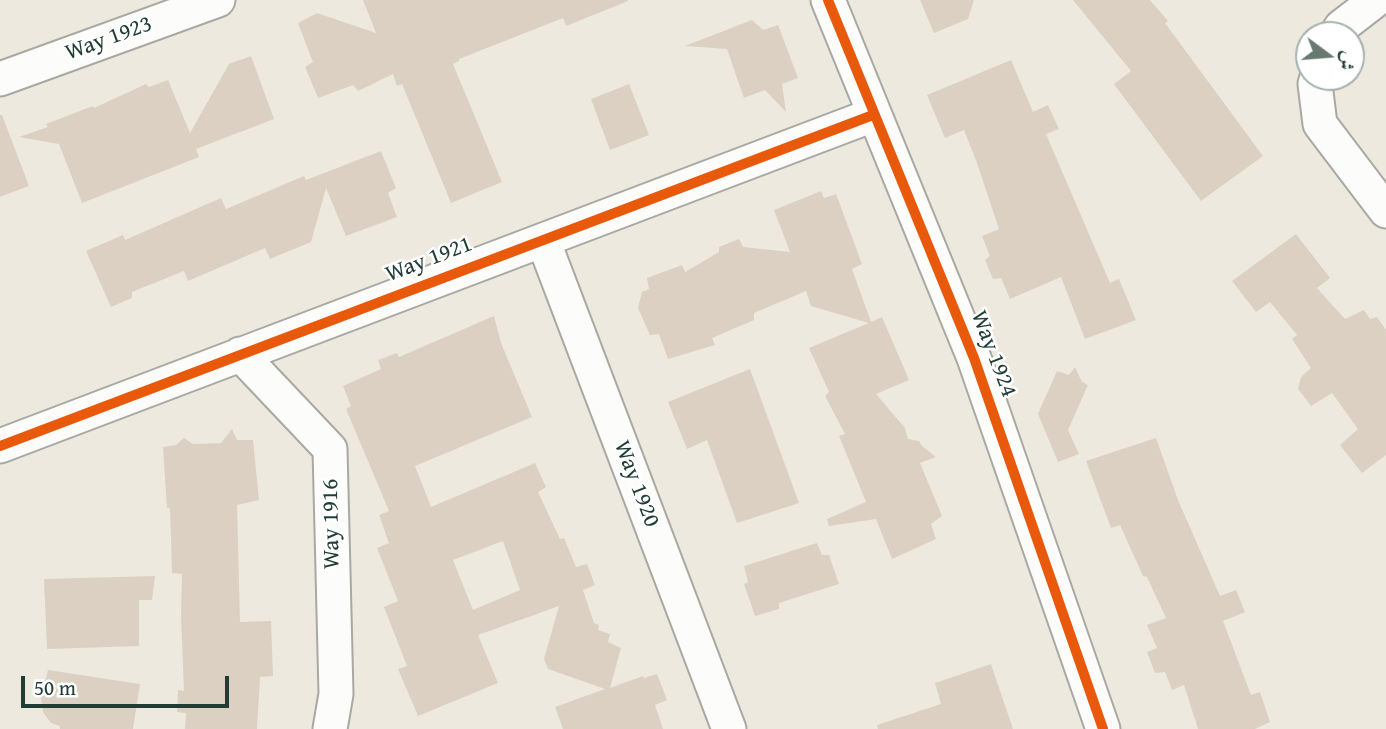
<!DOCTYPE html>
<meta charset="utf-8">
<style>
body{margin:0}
#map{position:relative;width:1386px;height:729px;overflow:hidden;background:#eee9de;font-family:"Gentium Book Plus",Amiri,serif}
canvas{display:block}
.north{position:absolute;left:1295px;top:21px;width:70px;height:70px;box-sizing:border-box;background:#fff;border:2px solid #a5b1ae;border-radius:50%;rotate:106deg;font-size:19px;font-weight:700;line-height:28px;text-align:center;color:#1f3d34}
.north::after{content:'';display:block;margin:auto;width:24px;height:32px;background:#677970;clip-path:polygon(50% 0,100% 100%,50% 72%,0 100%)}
.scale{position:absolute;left:21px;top:676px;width:208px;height:32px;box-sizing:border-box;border:4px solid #1f3d34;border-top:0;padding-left:9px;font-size:21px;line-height:24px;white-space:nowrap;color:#1f3d34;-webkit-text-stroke:5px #fff;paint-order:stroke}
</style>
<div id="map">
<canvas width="1386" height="729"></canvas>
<div class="north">ش</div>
<div class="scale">50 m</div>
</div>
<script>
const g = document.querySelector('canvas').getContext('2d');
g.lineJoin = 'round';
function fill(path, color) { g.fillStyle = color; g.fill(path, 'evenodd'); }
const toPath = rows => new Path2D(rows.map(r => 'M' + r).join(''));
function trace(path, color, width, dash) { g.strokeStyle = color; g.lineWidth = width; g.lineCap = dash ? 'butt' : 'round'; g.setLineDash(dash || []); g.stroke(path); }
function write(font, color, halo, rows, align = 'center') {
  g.font = font + ' "Gentium Book Plus",serif'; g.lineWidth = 5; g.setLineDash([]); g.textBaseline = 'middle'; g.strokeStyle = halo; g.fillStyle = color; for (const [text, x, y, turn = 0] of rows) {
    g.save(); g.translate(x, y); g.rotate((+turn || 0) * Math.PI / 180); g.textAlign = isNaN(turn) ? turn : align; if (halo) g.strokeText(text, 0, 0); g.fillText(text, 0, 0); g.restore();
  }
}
fill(toPath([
 [363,0,628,0,628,1,566,26,563,18,459,59,459,61,453,64,502,182,451,203,402,84,397,86,393,74,358,91,353,85,318,98,305,67,313,62,298,23,317,13,376,33],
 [920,0,974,0,968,19,934,33],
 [1073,0,1150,0,1168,21,1165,23,1263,156,1201,201,1114,84,1131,71],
 [752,20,763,30,778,25,798,78,782,84,786,112,765,90,744,98,727,49,685,46],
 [251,56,274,119,196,149,199,157,82,203,59,144,19,137,48,127,46,124,93,106,94,108,146,84,149,87,168,80,190,133,229,64],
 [1011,60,1033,112,1048,105,1059,129,1046,134,1110,283,1119,279,1136,320,1085,339,1061,277,1010,299,1001,278,993,279,985,260,990,256,982,236,999,229,977,163,964,130,945,138,927,95],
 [629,84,649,135,610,150,591,99],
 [0,115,2,115,29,186,0,197],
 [381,151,396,188,388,193,397,217,346,236,326,188,311,242,270,259,265,248,188,281,184,271,132,292,132,298,111,307,86,251,123,235,125,240,221,198,226,209,304,176,306,180],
 [821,191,824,198,836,194,862,264,852,269,871,322,882,317,909,380,876,394,905,428,908,439,919,441,922,446,936,457,920,463,942,516,931,524,936,539,892,559,876,519,829,526,827,519,866,502,839,436,845,434,825,396,829,392,809,348,869,323,811,306,806,291,754,313,754,320,712,338,715,345,668,359,659,334,650,335,638,308,642,292,649,289,647,278,682,265,685,272,719,252,719,247,739,239,743,247,790,252,774,210],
 [1296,234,1330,278,1317,288,1345,319,1364,310,1370,319,1377,317,1386,330,1386,455,1362,473,1340,445,1358,429,1332,393,1311,406,1298,389,1301,377,1311,368,1292,339,1297,335,1270,302,1256,312,1232,281],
 [494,316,501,343,532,417,415,466,431,507,535,463,546,487,538,492,560,539,564,538,576,567,587,564,595,585,583,590,594,623,599,625,598,630,610,634,608,642,621,648,610,688,643,676,644,678,657,674,667,700,655,705,663,729,563,729,555,707,605,689,548,669,544,659,559,606,478,635,498,683,418,716,398,669,407,666,384,607,398,601,377,548,389,543,379,515,389,511,346,409,351,406,343,386,381,369,378,360,397,353,399,357],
 [503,541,520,590,473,610,453,560],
 [1075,367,1082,382,1088,385,1068,430,1079,454,1058,462,1038,414,1057,371,1069,375],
 [750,369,799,503,737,523,707,440,687,449,668,402],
 [232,429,237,440,253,440,259,500,237,505,240,622,271,621,273,676,260,677,257,729,185,729,186,713,177,712,178,690,184,691,181,616,182,574,172,573,170,508,167,508,163,447,176,445,184,438,193,444,221,443],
 [1156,438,1178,500,1220,596,1236,590,1245,612,1223,621,1251,695,1260,692,1270,722,1255,729,1198,729,1184,685,1172,690,1165,672,1155,673,1147,652,1157,648,1147,625,1166,618,1147,577,1143,576,1120,525,1111,528,1086,461],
 [817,543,822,555,829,555,839,584,779,603,779,609,755,616,744,584,748,582,744,566],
 [155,576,152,600,139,600,139,646,47,649,44,579],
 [991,664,1013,729,878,729,877,725,941,704,935,683],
 [48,670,140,684,133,729,60,729,60,726,51,723,43,712,41,698]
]), '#dcd0c2');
const street = toPath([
 [828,0,974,358,1103,729],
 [1336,35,1341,27,1376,0],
 [1317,77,1315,84,1320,124,1386,211],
 [0,79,218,0],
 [543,240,729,729],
 [240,354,330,449,336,694,330,729],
 [0,446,873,115]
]);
trace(street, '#a8a9a2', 37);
trace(street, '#fcfcfa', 33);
trace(toPath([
 [828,0,974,358,1103,729],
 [0,446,873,115]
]), '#e8590c', 10);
write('23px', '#1f3d34', '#fff', [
 ["Way 1923",109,39,-20],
 ["Way 1921",429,260,-21],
 ["Way 1924",993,354,69],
 ["Way 1920",636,484,69],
 ["Way 1916",332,524,-91]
]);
</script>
